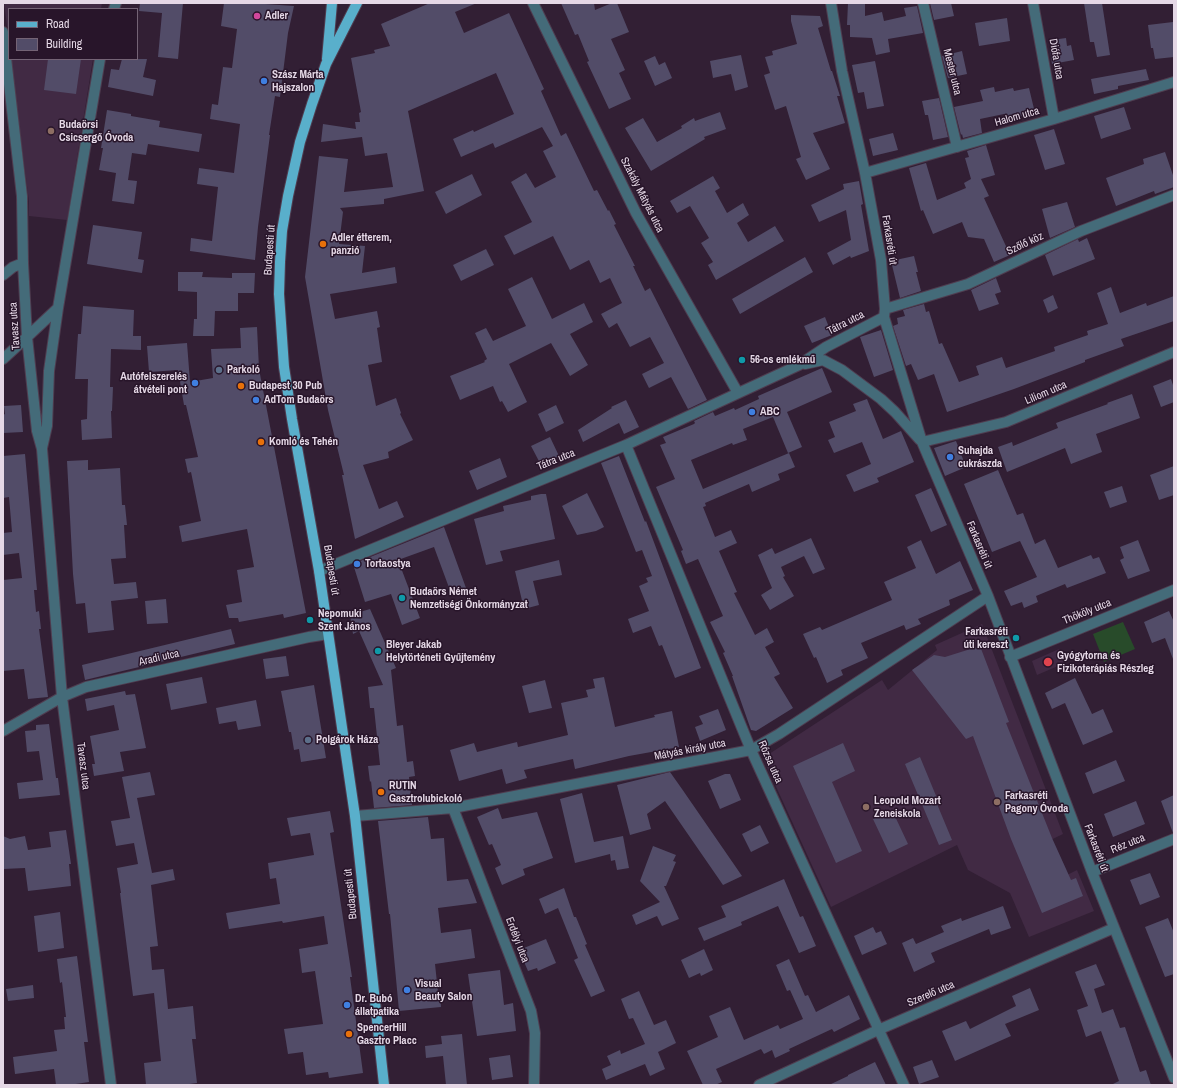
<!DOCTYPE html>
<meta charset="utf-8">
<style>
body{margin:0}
#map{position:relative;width:1177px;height:1088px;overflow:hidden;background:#321f34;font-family:"Archivo Narrow",sans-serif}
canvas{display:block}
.frame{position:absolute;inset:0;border:4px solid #e5d8e6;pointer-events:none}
.legend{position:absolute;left:8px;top:8px;width:130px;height:52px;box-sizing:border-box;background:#28152a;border:1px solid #746375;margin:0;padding:5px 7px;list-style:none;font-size:12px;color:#e5d8e6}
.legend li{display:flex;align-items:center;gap:8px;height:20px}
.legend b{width:20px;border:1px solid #746375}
</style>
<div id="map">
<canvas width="1177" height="1088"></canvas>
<div class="frame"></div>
<ul class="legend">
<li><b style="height:5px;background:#59afcb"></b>Road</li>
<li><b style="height:11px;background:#524c68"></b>Building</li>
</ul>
</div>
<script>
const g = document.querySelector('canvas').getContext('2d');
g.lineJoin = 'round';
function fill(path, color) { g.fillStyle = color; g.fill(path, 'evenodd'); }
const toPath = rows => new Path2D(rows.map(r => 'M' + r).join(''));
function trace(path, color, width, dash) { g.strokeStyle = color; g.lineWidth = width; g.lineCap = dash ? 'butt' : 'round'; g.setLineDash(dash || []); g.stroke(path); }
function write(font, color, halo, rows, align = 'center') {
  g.font = font + ' "Archivo Narrow",sans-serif'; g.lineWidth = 3; g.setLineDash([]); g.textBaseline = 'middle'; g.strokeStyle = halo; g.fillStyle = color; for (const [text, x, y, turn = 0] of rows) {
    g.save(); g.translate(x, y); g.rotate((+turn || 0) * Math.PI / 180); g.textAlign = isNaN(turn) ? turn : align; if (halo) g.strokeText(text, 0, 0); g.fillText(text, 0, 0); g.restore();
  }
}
fill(toPath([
 [4,3,102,3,101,9,9,9,9,41],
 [11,59,93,59,67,220,29,216,29,202],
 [982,624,1063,834,1032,849,1049,884,1077,870,1094,911,1029,937,1010,893,968,870,957,845,831,907,763,758,882,680,888,690,937,650,935,645],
 [1059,649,1065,663,1037,675,1032,661]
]), '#412a44');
fill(toPath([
 [1123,622,1135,649,1104,662,1093,634]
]), '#284b2a');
fill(toPath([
 [140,3,183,3,178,59,158,57,162,13,139,11],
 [224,3,251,3,294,6,288,33,280,97,275,96,269,135,270,135,258,227,255,260,190,251,191,238,212,241,218,187,197,184,199,168,234,173,240,124,210,119,212,104,218,105,223,67,232,68,237,29,221,26],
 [430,3,477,3,455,12,464,33,509,13,544,89,541,91,561,136,566,133,594,191,597,190,608,211,609,210,616,224,614,225,635,266,633,266,645,291,650,288,707,400,688,409,671,377,649,388,642,374,664,363,650,337,630,347,617,323,609,328,601,314,622,303,610,278,600,283,589,260,570,270,553,236,514,255,504,236,532,222,511,182,526,173,535,188,556,177,543,151,553,146,542,127,495,148,493,143,461,157,453,139,473,130,474,132,514,114,496,73,408,111,424,191,384,199,384,204,340,208,343,212,339,244,365,246,362,273,395,267,397,283,330,294,335,319,377,311,380,327,377,328,382,362,368,365,376,406,396,398,401,413,400,414,413,440,388,452,389,458,363,465,379,509,397,501,404,517,355,539,342,475,344,475,328,410,305,277,319,156,348,159,344,192,393,187,387,153,365,156,362,137,321,142,323,124,356,129,355,122,360,122,359,113,361,112,351,58,375,53,374,50,390,46,381,24],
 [561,3,594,3,595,10,612,3,617,3,629,32,611,39,625,70,619,73,631,99,609,109,587,62,589,61,578,34,575,35],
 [848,3,865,3,865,16,882,12,884,21,906,16,904,8,917,6,923,33,888,39,890,52,876,55,872,38,850,37,850,25,847,25],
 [930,3,951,3,954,16,934,20],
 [1084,3,1102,3,1110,55,1097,57,1094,42,1090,42],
 [791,15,820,16,823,26,818,28,831,71,832,71,840,96,837,96,845,123,813,133,830,169,806,180,796,159,801,157,786,106,775,110,764,75,770,73,765,57,773,55,772,51,797,44,791,21],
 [1007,18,1010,41,979,46,975,23],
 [1173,22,1174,57,1155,59,1153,48,1151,48,1148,25],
 [1066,38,1067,46,1071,45,1074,60,1052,64,1050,49,1054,48,1052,40],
 [962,51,967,74,948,78,942,56],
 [741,55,748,87,735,91,731,74,713,78,710,61],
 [655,56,659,65,665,62,672,78,655,86,644,61],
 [48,59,81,59,76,94,44,90],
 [122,59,147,59,143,77,156,80,153,96,108,87,111,69,119,70],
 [875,61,884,106,867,109,864,92,858,93,852,65],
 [1146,69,1149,80,1118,86,1118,89,1094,94,1091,79],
 [994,87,995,92,1013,88,1014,91,1029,88,1035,113,1005,120,1004,114,980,119,982,133,963,138,962,134,961,135,954,107,983,101,980,90],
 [939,98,948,137,933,140,928,115,925,115,922,101],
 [1124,107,1131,129,1101,139,1094,116],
 [107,110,131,114,131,116,160,121,159,127,202,134,199,152,148,144,146,155,132,153,128,180,137,181,134,204,112,201,116,173,99,170,103,148,101,148],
 [720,112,726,129,704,137,705,139,651,171,625,128,643,118,657,142,682,128,681,126,694,118,695,121],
 [1054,129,1065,164,1045,170,1034,135],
 [893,133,898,150,873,156,869,139],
 [986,145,995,175,981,179,989,196,984,198,1010,255,994,262,984,239,968,237,962,222,933,234,923,210,921,211,909,168,926,163,937,200,966,188,964,183,971,179,965,158,969,157,967,151],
 [1165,152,1174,178,1174,187,1155,194,1154,191,1116,206,1106,178,1144,164,1143,159],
 [472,174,482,195,446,214,435,192],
 [713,176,720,188,715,191,727,213,743,203,749,215,737,223,748,242,775,226,784,241,716,280,708,265,713,262,701,243,709,238,690,206,677,213,670,201],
 [859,181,863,204,861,205,869,251,851,258,850,256,833,265,827,253,851,240,846,210,819,222,811,205,844,189,843,184],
 [1067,202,1075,227,1050,238,1042,209],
 [93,225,142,232,138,259,144,260,142,273,87,264],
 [1087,238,1095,259,1053,276,1045,255,1078,239,1079,242],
 [486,249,494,265,461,281,453,265],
 [914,256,918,272,916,272,921,291,900,298,891,261],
 [805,257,813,272,740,314,732,299],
 [178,272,203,272,202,277,232,278,232,273,255,273,254,293,238,293,238,311,215,311,214,336,193,336,194,319,197,319,197,292,178,291],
 [532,277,552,319,584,303,593,322,570,334,588,365,570,376,551,343,509,364,527,402,508,412,502,401,500,402,493,386,460,400,450,376,485,362,484,361,487,359,475,333,486,328,493,341,526,326,508,289],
 [996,278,1001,292,995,294,999,304,979,311,971,290],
 [1111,287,1120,313,1146,303,1147,306,1174,296,1174,321,1121,339,1124,346,1085,360,1085,362,1014,389,947,412,934,374,918,380,911,364,906,366,893,326,898,324,897,318,905,316,903,310,924,304,926,312,929,311,939,344,942,343,959,382,979,375,976,366,1002,357,1006,368,1055,351,1054,347,1088,335,1087,331,1108,324,1097,293],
 [1053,295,1058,308,1048,313,1043,300],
 [83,306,134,310,133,336,141,336,141,350,111,349,110,387,113,387,112,411,111,411,112,438,82,440,81,420,87,419,88,379,75,379,78,334,81,334],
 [825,317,832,335,812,343,804,326],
 [257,327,259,369,306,613,284,618,283,614,239,622,238,618,229,618,226,605,242,602,237,570,254,567,247,529,182,542,179,526,201,521,191,472,188,473,185,459,198,457,186,405,184,405,178,370,149,372,147,346,187,343,190,382,213,378,211,349,241,348,240,328],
 [881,330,893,370,874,377,860,337],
 [822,368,832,392,787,412,802,447,788,453,773,417,743,429,747,440,733,445,732,443,691,460,703,489,789,453,795,467,778,474,780,480,752,492,749,484,705,503,706,506,703,507,715,537,731,530,737,543,719,551,737,592,734,593,755,635,767,628,774,642,765,647,780,674,774,677,793,708,756,731,751,730,732,676,733,676,723,653,725,652,710,622,723,616,698,559,686,564,681,551,683,550,656,487,675,479,660,445,666,443,663,437,694,424,695,423,694,421,713,412,715,416,734,408,735,410,759,399,758,396],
 [1171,379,1174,388,1174,402,1161,407,1153,386],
 [1132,394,1140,418,1096,434,1102,452,1071,464,1065,448,1007,472,998,447,1012,442,1013,446,1058,428,1056,423,1108,404,1107,403],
 [867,399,883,439,901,431,914,462,877,478,879,482,854,492,846,475,871,464,862,442,834,453,828,440,835,437,829,422,856,411,853,404],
 [626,400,639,427,624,434,619,423,583,442,578,430,612,408,611,407],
 [21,405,23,432,3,433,3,415,5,414,4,406],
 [556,405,564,423,546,432,538,414],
 [550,437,559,456,541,465,531,446],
 [956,441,966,467,945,476,934,448],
 [25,454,37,590,34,590,36,612,39,611,41,629,39,629,48,697,28,699,24,669,3,671,3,580,22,578,19,553,3,555,3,533,12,532,9,497,3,498,3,456],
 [619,456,645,522,646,521,701,668,675,678,662,645,659,646,651,626,633,633,628,619,649,611,639,586,648,582,646,578,652,576,642,550,636,552,601,463],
 [500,458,507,477,477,490,469,471],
 [88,460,88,470,120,468,122,505,125,505,127,525,124,525,126,558,111,559,114,584,136,582,138,598,111,601,114,630,88,633,85,603,76,604,73,574,67,461],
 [1174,466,1174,495,1159,500,1150,475],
 [998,470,1017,515,1023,513,1035,544,1045,539,1058,568,1091,555,1093,559,1099,557,1106,573,1067,588,1065,584,1036,596,1038,602,1024,608,1022,602,1011,606,1004,591,1037,577,1020,541,992,552,964,484],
 [1122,486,1127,502,1110,508,1104,492],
 [931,488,947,525,931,532,915,495],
 [587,493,604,527,596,531,577,535,562,506],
 [541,494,546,494,555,539,500,551,503,561,486,565,474,519,504,511,503,506,531,500,531,496],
 [444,527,466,588,451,593,434,547,398,560,420,618,402,625,391,594,365,602,353,564],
 [811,538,825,569,813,574,804,556,781,567,785,576,783,577,794,596,770,610,761,595,772,588,758,555,772,548,775,554],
 [921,540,936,574,960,561,973,590,949,600,950,605,918,619,921,624,906,630,904,625,861,643,868,658,841,670,843,675,827,683,816,657,814,658,803,634,820,627,822,630,892,600,884,582,916,568,907,547],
 [1138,540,1150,571,1128,579,1120,560,1124,558,1120,547],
 [559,560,562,575,533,581,539,605,524,609,515,571],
 [166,599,168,623,147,624,145,601],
 [370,609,396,668,391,670,397,726,403,725,407,762,413,761,415,776,409,777,412,805,374,808,371,781,370,782,368,766,380,765,374,708,370,708,368,687,383,685,359,631,353,634,350,615],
 [1169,611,1174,622,1173,659,1165,638,1152,643,1144,622],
 [231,629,235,644,85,680,82,665],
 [980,646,1009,722,1006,723,1052,838,1071,880,1076,878,1083,896,1042,913,1011,839,973,736,966,739,912,670,934,655,945,657],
 [286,656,289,676,266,679,263,659],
 [202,677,207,703,171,710,166,684],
 [604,677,615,727,655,717,654,715,672,711,679,747,629,756,575,769,573,759,524,770,527,778,506,784,502,769,459,781,450,750,474,743,477,752,517,742,518,747,568,735,561,703,588,697,586,690,595,688,593,679],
 [1075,678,1092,714,1103,709,1113,732,1083,745,1065,703,1052,709,1045,693],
 [545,680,552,708,529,713,522,686],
 [314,685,326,758,301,762,299,749,294,750,291,732,289,732,281,691],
 [125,691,126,695,135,694,146,748,120,752,124,771,94,776,92,764,95,764,90,736,119,730,114,705,87,711,85,699],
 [256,700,261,726,238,730,236,721,219,724,216,708],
 [718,709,726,730,700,741,695,727,703,724,699,716],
 [49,724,56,778,58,778,60,795,19,799,17,783,43,780,39,751,27,752,25,731,36,730,36,725],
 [843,743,855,771,832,782,862,851,836,863,793,766],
 [920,757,939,803,937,804,952,840,939,845,905,764],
 [1116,760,1125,781,1093,794,1085,773],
 [150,772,155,795,137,798,152,873,173,869,175,880,151,885,158,946,150,947,152,970,164,969,168,1009,193,1006,196,1039,192,1039,197,1083,182,1085,146,1085,144,1063,161,1061,154,993,133,996,120,893,121,893,117,868,138,864,134,843,116,846,111,821,130,818,122,777],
 [670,772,682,789,742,876,723,885,665,801,647,814,651,829,630,835,617,785],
 [725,774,730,774,741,800,720,809,708,781],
 [582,793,594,842,623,836,629,868,617,870,615,860,611,861,610,854,575,863,560,799],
 [1174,795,1174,833,1173,833,1161,801],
 [1136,801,1145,824,1113,837,1104,814],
 [498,808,502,819,537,812,553,858,523,869,525,875,502,885,495,868,501,865,492,844,489,845,477,817],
 [892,810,908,844,889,853,873,819],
 [330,811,334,832,330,833,352,977,350,977,363,1073,329,1078,328,1072,306,1075,303,1052,288,1054,284,1029,323,1024,315,971,302,973,299,949,328,944,324,916,283,923,282,921,229,929,226,913,280,904,276,878,270,879,268,863,314,855,310,833,291,836,287,818],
 [428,817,431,839,444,838,447,881,468,879,477,903,438,908,441,933,471,929,475,958,435,964,438,992,440,992,441,1007,399,1011,390,914,389,914,378,821],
 [760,825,769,843,751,852,742,834],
 [66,830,71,864,69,864,71,886,28,891,25,868,3,869,3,836,10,839,25,836,28,850,51,847,49,832],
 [653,846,676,855,673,861,676,862,666,886,664,886,679,919,662,926,657,916,636,925,632,915,660,902,640,881],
 [1150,873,1160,897,1140,905,1130,880],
 [784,879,800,917,803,916,816,946,799,953,778,906,741,922,742,925,704,941,698,928,726,917,721,906],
 [564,888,574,917,576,917,587,944,585,945,605,991,591,997,574,960,578,958,558,908,545,914,539,899],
 [1003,906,1011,928,991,935,989,929,931,953,935,962,914,972,902,943,913,938,916,944,944,932,941,926,961,918,962,921],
 [60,912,64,948,38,952,34,916],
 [1168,918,1174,933,1174,974,1165,977,1145,927],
 [873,927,876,933,881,931,887,944,862,955,854,936],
 [546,939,556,963,538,971,537,968,528,971,519,950],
 [704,949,713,970,701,976,700,973,689,978,681,960],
 [77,956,88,1042,84,1042,89,1082,69,1085,56,1085,54,1069,15,1074,13,1057,57,1051,54,1030,65,1029,64,1017,66,1017,62,982,60,983,57,959],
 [789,959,805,996,808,995,816,1012,849,995,860,1019,834,1032,832,1029,789,1049,790,1051,775,1058,772,1050,764,1054,761,1049,716,1069,722,1082,715,1085,703,1085,687,1051,718,1037,709,1016,730,1007,744,1040,778,1025,780,1029,803,1019,790,990,787,991,776,965],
 [1096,964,1105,985,1094,989,1102,1013,1113,1009,1120,1028,1125,1027,1140,1072,1146,1070,1151,1085,1111,1085,1119,1081,1101,1031,1086,1037,1077,1010,1088,1006,1075,972],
 [500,970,504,1005,513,1003,516,1031,477,1036,468,974],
 [33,985,34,998,8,1001,6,989],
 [1030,988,1039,1010,1005,1024,1011,1036,955,1061,942,1031,966,1021,970,1029,1016,1006,1012,996],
 [639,991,654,1025,666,1020,676,1043,658,1052,665,1069,650,1076,645,1064,606,1080,602,1069,611,1065,607,1056,620,1050,621,1054,645,1044,633,1018,629,1019,621,999],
 [462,1034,467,1085,446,1085,443,1056,426,1058,425,1046,442,1044,441,1036],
 [510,1055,513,1077,492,1080,489,1058],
 [932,1060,939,1077,919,1084,913,1067],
 [875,1062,886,1085,829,1085,848,1076,848,1075]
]), '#524c68');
const minor = toPath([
 [533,3,636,213,738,393],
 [831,3,842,71,865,173,881,260,885,309,884,317,922,442,988,596,1092,872,1174,1078],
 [923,3,957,147],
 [1033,3,1054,119],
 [114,9,116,3],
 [3,32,22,196,23,263,27,337,37,431,42,449,62,697,111,1085],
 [865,173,1054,119,1174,82],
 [3,275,13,267,23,263],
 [885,309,968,284,1081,231,1174,195],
 [3,359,27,337,58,308],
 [805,364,823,360,842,370,881,399,895,412,920,440],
 [922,442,1006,422,1174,352],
 [626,445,751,750,904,1085],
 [42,448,47,426,49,371,58,308,100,59],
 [319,571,626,445,799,365,826,347,884,317],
 [1010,657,1174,590],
 [3,731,62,697,86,687,309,637,328,634],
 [453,808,531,1011,535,1033,534,1085],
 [355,816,453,808,751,750,779,734,988,596],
 [1092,872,1174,839],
 [759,1085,878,1030,1114,928]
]);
const primary = toPath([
 [357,3,326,64,312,104,300,142,288,196,282,231,280,262,279,294,284,367,292,419,319,571,355,816,384,1085],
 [327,59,332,3]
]);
trace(minor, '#4f3d50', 12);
trace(primary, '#4f3d50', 12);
trace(minor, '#446b79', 10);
trace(primary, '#59afcb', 10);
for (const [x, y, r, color] of [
 [257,16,4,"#d1479c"],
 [264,81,4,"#3f7fe0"],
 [51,131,4,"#8d6e63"],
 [323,244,4,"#e8710a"],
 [742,360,4,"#0f9aa8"],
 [219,370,4,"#5c6f8a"],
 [195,383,4,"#3f7fe0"],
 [241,386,4,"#e8710a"],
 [256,400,4,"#3f7fe0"],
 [752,412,4,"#3f7fe0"],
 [261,442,4,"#e8710a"],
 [950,457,4,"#3f7fe0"],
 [357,564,4,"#3f7fe0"],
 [402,598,4,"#0f9aa8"],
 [310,620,4,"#0f9aa8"],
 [1016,638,4,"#0f9aa8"],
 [378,651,4,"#0f9aa8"],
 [1048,662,5,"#e0444e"],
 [308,740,4,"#5c6f8a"],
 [381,792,4,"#e8710a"],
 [997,802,4,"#8d6e63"],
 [866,807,4,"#8d6e63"],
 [407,990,4,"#3f7fe0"],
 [347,1005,4,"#3f7fe0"],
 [349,1034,4,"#e8710a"]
]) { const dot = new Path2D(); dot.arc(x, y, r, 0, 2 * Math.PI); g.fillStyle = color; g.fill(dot); trace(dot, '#28152a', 1.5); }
write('bold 11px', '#e5d8e6', '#28152a', [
 ["Adler",265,16],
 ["Szász Márta",272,75],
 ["Hajszalon",272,88],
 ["Budaörsi",59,125],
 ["Csicsergő Óvoda",59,138],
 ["Adler étterem,",331,238],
 ["panzió",331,251],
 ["56-os emlékmű",750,360],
 ["Parkoló",227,370],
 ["Autófelszerelés",187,377,"right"],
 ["átvételi pont",187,390,"right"],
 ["Budapest 30 Pub",249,386],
 ["AdTom Budaörs",264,400],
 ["ABC",760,412],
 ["Komló és Tehén",269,442],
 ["Suhajda",958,451],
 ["cukrászda",958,464],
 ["Tortaostya",365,564],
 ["Budaörs Német",410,592],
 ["Nemzetiségi Önkormányzat",410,605],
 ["Nepomuki",318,614],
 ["Szent János",318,627],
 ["Farkasréti",1008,632,"right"],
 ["úti kereszt",1008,645,"right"],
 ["Bleyer Jakab",386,645],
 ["Helytörténeti Gyűjtemény",386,658],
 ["Gyógytorna és",1057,656],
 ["Fizikoterápiás Részleg",1057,669],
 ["Polgárok Háza",316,740],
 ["RUTIN",389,786],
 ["Gasztrolubickoló",389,799],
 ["Farkasréti",1005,796],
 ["Pagony Óvoda",1005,809],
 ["Leopold Mozart",874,801],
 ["Zeneiskola",874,814],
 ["Visual",415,984],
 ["Beauty Salon",415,997],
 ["Dr. Bubó",355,999],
 ["állatpatika",355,1012],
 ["SpencerHill",357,1028],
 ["Gasztro Placc",357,1041]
], 'left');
write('11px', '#e5d8e6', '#28152a', [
 ["Diófa utca",1056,59,80],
 ["Mester utca",952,72,76],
 ["Halom utca",1017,117,-16],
 ["Szakály Mátyás utca",642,195,63],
 ["Farkasréti út",889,240,81],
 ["Szőlő köz",1025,244,-25],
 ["Budapesti út",270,250,-86],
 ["Tátra utca",846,323,-27],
 ["Tavasz utca",15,326,-94],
 ["Liliom utca",1046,393,-23],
 ["Tátra utca",556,460,-22],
 ["Farkasréti út",979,545,67],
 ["Budapesti út",331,570,81],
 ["Thököly utca",1087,612,-22],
 ["Aradi utca",159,658,-13],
 ["Mátyás király utca",690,750,-11],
 ["Rózsa utca",770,762,66],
 ["Tavasz utca",83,766,83],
 ["Réz utca",1128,844,-22],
 ["Farkasréti út",1096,848,69],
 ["Budapesti út",351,894,-96],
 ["Erdélyi utca",517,940,69],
 ["Szerelő utca",931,994,-23]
]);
</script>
